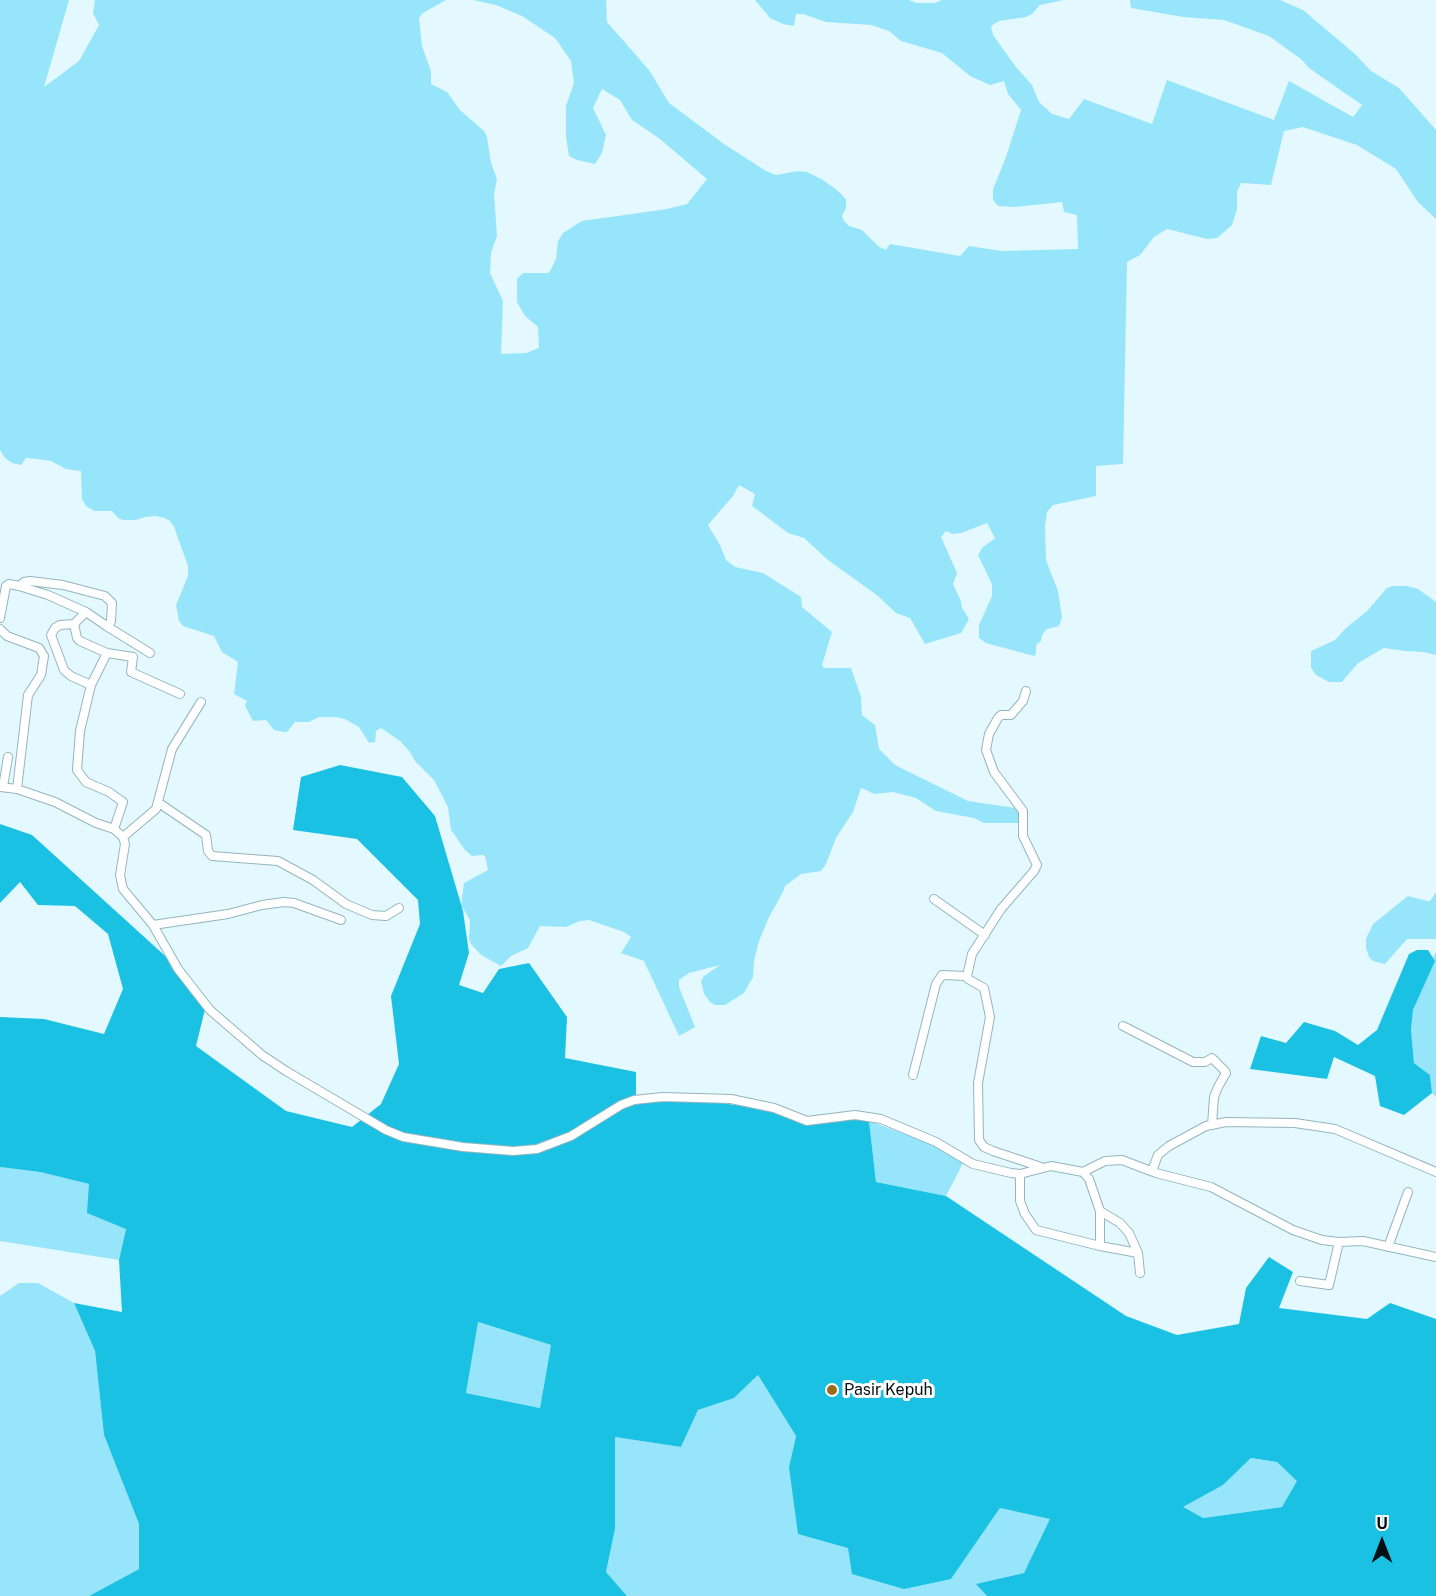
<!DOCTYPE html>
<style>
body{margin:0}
#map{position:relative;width:1436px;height:1596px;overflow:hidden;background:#e4f9ff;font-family:"Public Sans",sans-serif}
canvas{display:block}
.north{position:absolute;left:1352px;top:1512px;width:60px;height:60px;-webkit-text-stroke:4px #fff;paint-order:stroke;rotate:0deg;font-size:16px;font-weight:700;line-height:24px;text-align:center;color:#051014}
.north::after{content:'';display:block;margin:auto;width:21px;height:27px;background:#051014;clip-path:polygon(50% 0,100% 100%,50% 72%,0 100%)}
</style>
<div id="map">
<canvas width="1436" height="1596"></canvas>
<div class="north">U</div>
</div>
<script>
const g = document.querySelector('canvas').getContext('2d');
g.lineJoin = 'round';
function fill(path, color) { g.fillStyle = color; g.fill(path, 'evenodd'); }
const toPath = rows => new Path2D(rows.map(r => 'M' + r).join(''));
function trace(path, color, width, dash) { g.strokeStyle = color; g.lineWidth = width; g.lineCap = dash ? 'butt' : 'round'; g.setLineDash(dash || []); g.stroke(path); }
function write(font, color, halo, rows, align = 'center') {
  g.font = font + ' "Public Sans",sans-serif'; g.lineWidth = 6; g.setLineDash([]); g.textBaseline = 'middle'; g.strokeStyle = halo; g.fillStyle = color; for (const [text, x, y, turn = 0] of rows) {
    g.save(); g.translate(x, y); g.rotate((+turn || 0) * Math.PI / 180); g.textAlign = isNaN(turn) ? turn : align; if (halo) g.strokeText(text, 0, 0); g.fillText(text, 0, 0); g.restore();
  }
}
fill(toPath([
 [0,0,69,0,44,87,79,61,99,25,93,13,95,0,446,0,423,13,419,18,422,46,431,71,431,84,447,92,460,110,484,131,487,137,491,163,497,179,494,194,497,236,491,253,490,273,503,301,501,354,526,353,539,348,538,327,525,316,517,302,517,279,523,273,548,273,550,271,556,259,558,241,563,233,582,221,667,209,687,204,707,179,660,139,632,120,620,100,602,89,593,108,606,135,602,153,595,164,577,160,569,156,566,137,566,106,574,83,571,61,555,38,522,16,496,5,473,0,606,0,607,22,649,70,669,103,724,144,766,171,776,175,798,171,807,172,823,180,837,190,846,199,846,208,842,216,844,221,849,226,862,230,878,246,886,250,890,244,960,256,969,246,1002,251,1078,249,1077,215,1064,212,1062,202,1015,207,998,206,993,200,993,189,1006,157,1021,110,1008,94,1004,81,990,85,970,76,942,53,901,41,889,31,871,25,826,22,803,14,796,14,794,26,783,24,770,18,755,0,909,0,916,3,935,3,942,0,1064,0,1040,5,1032,14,1026,17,999,21,991,26,993,35,1016,67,1032,85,1039,102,1052,114,1069,119,1084,99,1152,124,1167,80,1274,120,1289,81,1353,117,1362,105,1309,68,1301,59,1269,36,1224,20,1183,17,1131,8,1130,0,1280,0,1303,10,1355,54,1371,71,1399,88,1436,130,1436,219,1418,202,1396,169,1357,145,1303,127,1284,131,1271,185,1241,183,1237,192,1237,209,1232,225,1217,238,1207,239,1167,229,1154,237,1140,255,1127,262,1123,464,1096,466,1096,496,1053,505,1047,512,1045,526,1046,560,1058,591,1062,617,1059,626,1047,629,1042,635,1041,641,1036,645,1036,654,1034,656,986,643,979,638,979,625,992,596,992,584,978,555,982,548,995,538,987,523,961,533,952,534,946,531,941,537,957,573,953,584,961,601,962,608,969,619,961,633,925,644,910,618,896,613,878,596,828,560,804,538,788,533,752,506,755,494,739,485,733,496,708,525,720,545,726,560,735,567,763,573,801,597,802,607,832,632,822,665,824,668,851,668,861,697,862,715,875,725,879,749,895,765,968,801,1015,808,1021,812,1019,823,984,823,974,818,936,811,916,798,893,792,875,794,861,788,853,812,836,838,826,864,821,871,801,874,785,886,783,892,769,917,759,941,754,961,753,977,744,993,725,1005,715,1005,710,1002,704,994,701,981,704,976,720,965,689,973,679,980,679,987,695,1027,679,1036,644,961,621,953,631,937,624,932,589,920,580,921,566,927,540,926,528,948,511,956,501,966,481,955,471,944,469,939,470,920,461,905,464,883,488,870,485,856,482,855,472,856,465,850,451,830,448,807,434,780,415,761,410,752,400,741,381,728,376,731,375,742,369,743,359,727,345,719,336,717,319,717,309,722,295,722,287,732,284,732,274,730,266,720,253,721,245,706,247,701,234,694,238,662,222,652,214,636,183,626,179,621,176,605,188,576,188,566,174,527,170,521,165,518,155,516,145,517,136,520,123,520,118,518,112,511,94,511,86,506,82,499,81,471,66,469,51,461,38,459,26,458,21,465,12,463,5,458,0,450],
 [1393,586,1407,586,1418,589,1436,602,1436,655,1424,652,1405,651,1384,648,1358,663,1342,682,1329,682,1316,675,1311,668,1311,651,1335,640,1345,629,1368,610,1387,588],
 [1436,892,1436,939,1407,939,1385,964,1373,961,1369,957,1366,948,1366,939,1373,924,1408,896,1427,901,1430,901],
 [1436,952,1436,1097,1432,1093,1430,1075,1414,1063,1411,1030,1413,1010,1434,962,1433,957],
 [869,1121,932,1144,963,1163,946,1196,876,1182],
 [0,1167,40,1172,89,1184,126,1228,119,1260,0,1241],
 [19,1283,38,1283,74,1303,95,1351,104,1435,139,1524,139,1569,89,1596,0,1596,0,1296],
 [477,1322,551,1345,540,1408,466,1393],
 [758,1375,796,1436,789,1467,848,1548,951,1579,1000,1508,1051,1519,1024,1573,977,1584,987,1596,627,1596,606,1572,615,1529,615,1437,681,1447,698,1410,734,1398],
 [1251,1458,1277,1462,1298,1481,1282,1507,1202,1518,1182,1507,1223,1485]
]), '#97e5fa');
fill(toPath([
 [340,765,402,777,435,816,463,911,469,953,459,985,483,993,499,969,529,963,567,1017,565,1058,636,1072,636,1100,685,1098,779,1111,807,1122,854,1119,869,1121,876,1182,946,1196,1126,1316,1177,1335,1239,1324,1246,1288,1269,1257,1293,1272,1279,1308,1367,1319,1390,1303,1436,1319,1436,1596,987,1596,976,1584,1024,1573,1050,1519,1000,1508,951,1579,904,1589,852,1574,848,1548,798,1534,789,1467,796,1436,758,1375,734,1398,698,1410,681,1447,615,1437,615,1529,606,1572,627,1596,89,1596,139,1569,139,1524,104,1435,95,1351,74,1303,122,1312,119,1260,126,1229,87,1213,89,1184,40,1172,0,1167,0,1017,44,1019,104,1034,123,989,108,934,75,906,38,905,20,882,0,903,0,824,32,835,163,954,207,1001,196,1046,286,1111,352,1127,381,1104,399,1064,391,996,420,924,418,900,357,839,293,830,301,777],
 [478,1322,551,1345,540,1408,466,1393],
 [1251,1458,1277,1462,1297,1481,1282,1507,1203,1518,1183,1507,1223,1485],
 [1417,950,1428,950,1435,961,1413,1010,1411,1030,1414,1063,1430,1075,1432,1093,1404,1115,1380,1106,1375,1076,1334,1057,1327,1079,1250,1069,1261,1036,1286,1043,1304,1022,1335,1031,1358,1045,1377,1030,1409,954]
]), '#1bc1e3');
const minor = toPath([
 [19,586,24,582,30,581,63,585,105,596,112,603,111,621,108,627],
 [86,612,74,624,60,625,55,628,51,635,64,670,71,676,91,685,80,731,77,770,86,782,109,792,123,802,114,829],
 [0,618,6,586,9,584,19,586,48,595,86,612,108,627,150,653],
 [74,624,77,638,80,641,107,653,133,657,131,672,180,694],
 [0,629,7,636,39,648,44,656,41,675,28,695,17,789],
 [91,685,107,653],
 [1026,691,1023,701,1011,715,1001,715,998,718,989,734,986,750,994,772,1023,811,1023,836,1037,865,1034,871,1001,909,972,954,967,976,968,979,984,988,990,1017,978,1083,979,1140,984,1147,993,1151,1041,1167],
 [0,787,17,789,55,802,96,823,114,829,123,837,125,844,120,875,123,889,153,925,178,969,210,1010,262,1055,286,1071,386,1130,403,1137,463,1147,513,1151,537,1149,571,1136,621,1105,634,1100,663,1097,731,1099,774,1108,807,1121,855,1115,881,1119,936,1142,973,1164,1011,1173,1020,1174,1051,1166,1083,1172,1105,1161,1122,1160,1156,1173,1211,1187,1293,1230,1322,1240,1339,1242,1363,1241,1436,1257],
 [3,787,8,757],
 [159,803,206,835,208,851,212,856,278,861,313,880,346,904,372,915,386,916,399,908],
 [123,837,156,809,172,749,201,702],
 [934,899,985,935],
 [153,925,228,914,262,905,284,902,294,903,341,920],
 [1123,1026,1193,1062,1205,1062,1212,1058,1224,1070,1226,1073,1218,1087,1214,1097,1212,1125],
 [913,1075,936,984,942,975,967,976],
 [1152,1171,1158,1155,1169,1146,1206,1126,1226,1122,1295,1123,1335,1129,1436,1172],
 [1020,1174,1020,1201,1025,1214,1036,1230,1100,1246,1100,1211,1089,1179,1083,1172],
 [1100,1211,1120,1223,1129,1233,1138,1253,1140,1273],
 [1100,1246,1138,1253],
 [1388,1247,1408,1192],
 [1300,1281,1329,1285,1339,1242]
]);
trace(minor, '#93b5be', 10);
trace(minor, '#fff', 8);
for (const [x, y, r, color] of [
 [832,1390,6,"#9b6b1d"]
]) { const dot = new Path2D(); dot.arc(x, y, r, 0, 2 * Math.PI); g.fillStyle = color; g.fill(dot); trace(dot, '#fff', 2); }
write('16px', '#051014', '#fff', [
 ["Pasir Kepuh",844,1390]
], 'left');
</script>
